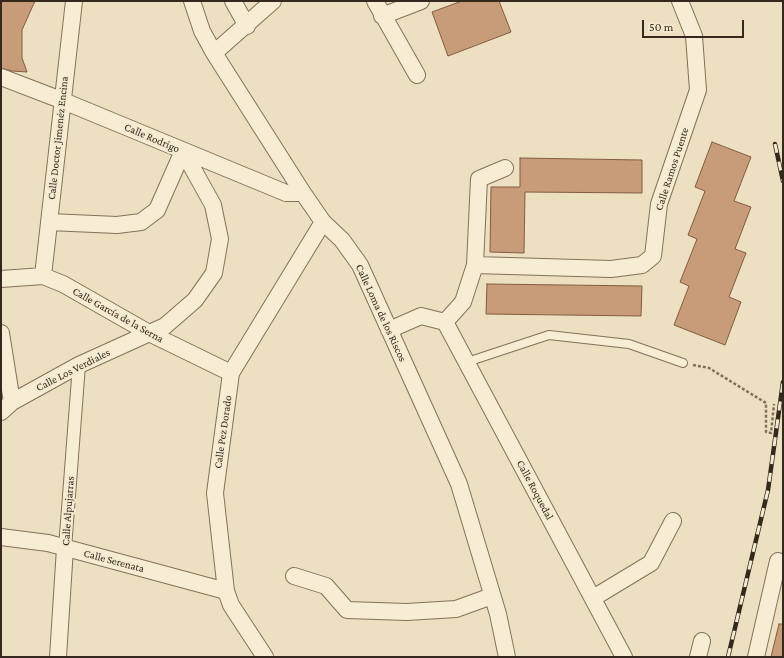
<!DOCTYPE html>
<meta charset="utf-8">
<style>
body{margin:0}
#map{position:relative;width:784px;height:658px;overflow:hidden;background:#ece0c1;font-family:"Crimson Pro",serif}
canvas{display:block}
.frame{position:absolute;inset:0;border:2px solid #35291d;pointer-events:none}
.scale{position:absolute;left:642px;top:20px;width:102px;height:18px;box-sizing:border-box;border:2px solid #35291d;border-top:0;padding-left:5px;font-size:12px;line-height:14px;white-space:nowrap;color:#35291d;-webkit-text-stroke:3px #f3ead0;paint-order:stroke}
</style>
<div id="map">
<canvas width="784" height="658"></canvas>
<div class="frame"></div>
<div class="scale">50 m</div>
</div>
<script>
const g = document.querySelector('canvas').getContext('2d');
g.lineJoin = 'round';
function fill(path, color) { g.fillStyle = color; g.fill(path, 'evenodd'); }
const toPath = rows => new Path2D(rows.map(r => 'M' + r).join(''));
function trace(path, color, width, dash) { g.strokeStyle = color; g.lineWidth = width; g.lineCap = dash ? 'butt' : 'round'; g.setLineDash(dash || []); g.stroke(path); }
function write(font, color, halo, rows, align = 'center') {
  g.font = font + ' "Crimson Pro",serif'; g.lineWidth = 4; g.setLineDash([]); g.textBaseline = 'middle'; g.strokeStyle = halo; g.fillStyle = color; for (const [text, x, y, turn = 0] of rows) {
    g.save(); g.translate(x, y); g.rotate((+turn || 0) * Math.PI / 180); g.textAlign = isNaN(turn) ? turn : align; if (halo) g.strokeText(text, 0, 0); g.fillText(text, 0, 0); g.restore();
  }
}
const building = toPath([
 [1,1,35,1,22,30,22,58,27,72,12,71,1,68,1,1],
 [462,1,499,1,511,32,448,56,432,12,462,1],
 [712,142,751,157,734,201,751,207,735,249,746,253,729,297,741,302,725,345,674,325,689,286,680,282,697,239,688,235,705,191,695,187,712,142],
 [520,158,642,160,642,193,525,192,524,253,490,252,491,187,520,187,520,158],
 [487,284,642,286,641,316,486,314,487,284],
 [779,624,783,624,783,657,771,657,779,624]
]);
fill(building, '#c89b79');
trace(building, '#825c41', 1);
const service = toPath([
 [467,362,549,335,629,344,683,363]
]);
const pedestrian = toPath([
 [65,548,79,365]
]);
const minor = toPath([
 [192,1,202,31,214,53,303,193,323,222,342,240,360,265,459,484,498,614,507,657],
 [233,1,247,26],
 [375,1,417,75],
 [382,16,421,1],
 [214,53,273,1],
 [1,77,61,100,286,193,303,193],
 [49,222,117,225,141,222,157,210,183,151],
 [475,265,479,179,505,168],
 [43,276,74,1],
 [1,279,43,276,63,284,149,333,231,373],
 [445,322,624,657],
 [389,330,421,316,445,322,463,302,475,265,611,269,642,265,653,256,659,204,698,90,694,36,680,1],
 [1,333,12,402],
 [1,412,12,402,79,365,165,326,195,300,214,273,220,239,213,205,183,151],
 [1,537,48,543,226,591],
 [294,576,326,586,347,610,407,612,456,609,492,596],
 [593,598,651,563,673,521],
 [58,657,65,548],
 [265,657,231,605,226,591,215,493,231,373,323,222],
 [698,657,702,641],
 [756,657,778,561]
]);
trace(service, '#84715a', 10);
trace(pedestrian, '#84715a', 14);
trace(minor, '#84715a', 18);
trace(toPath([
 [693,365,709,368,766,403,766,432,771,433,774,404]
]), '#84715a', 2.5, [3, 2]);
trace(service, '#f7edd4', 8);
trace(pedestrian, '#f7edd4', 12);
trace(minor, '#f7edd4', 16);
const rail = toPath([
 [775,144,783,181],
 [728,657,768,490,783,382]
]);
trace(rail, '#35291d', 4.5);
trace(rail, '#f3ead0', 3, [9]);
write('11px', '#35291d', '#f3ead0', [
 ["Calle Doctor Jimenéz Encina",58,138,-84],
 ["Calle Rodrigo",152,138,23],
 ["Calle Ramos Puente",672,169,-72],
 ["Calle Loma de los Riscos",381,313,65],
 ["Calle García de la Serna",118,315,29],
 ["Calle Los Verdiales",73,370,-27],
 ["Calle Pez Dorado",223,432,-82],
 ["Calle Roquedal",535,490,62],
 ["Calle Alpujarras",68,511,-86],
 ["Calle Serenata",114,561,15]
]);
</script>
